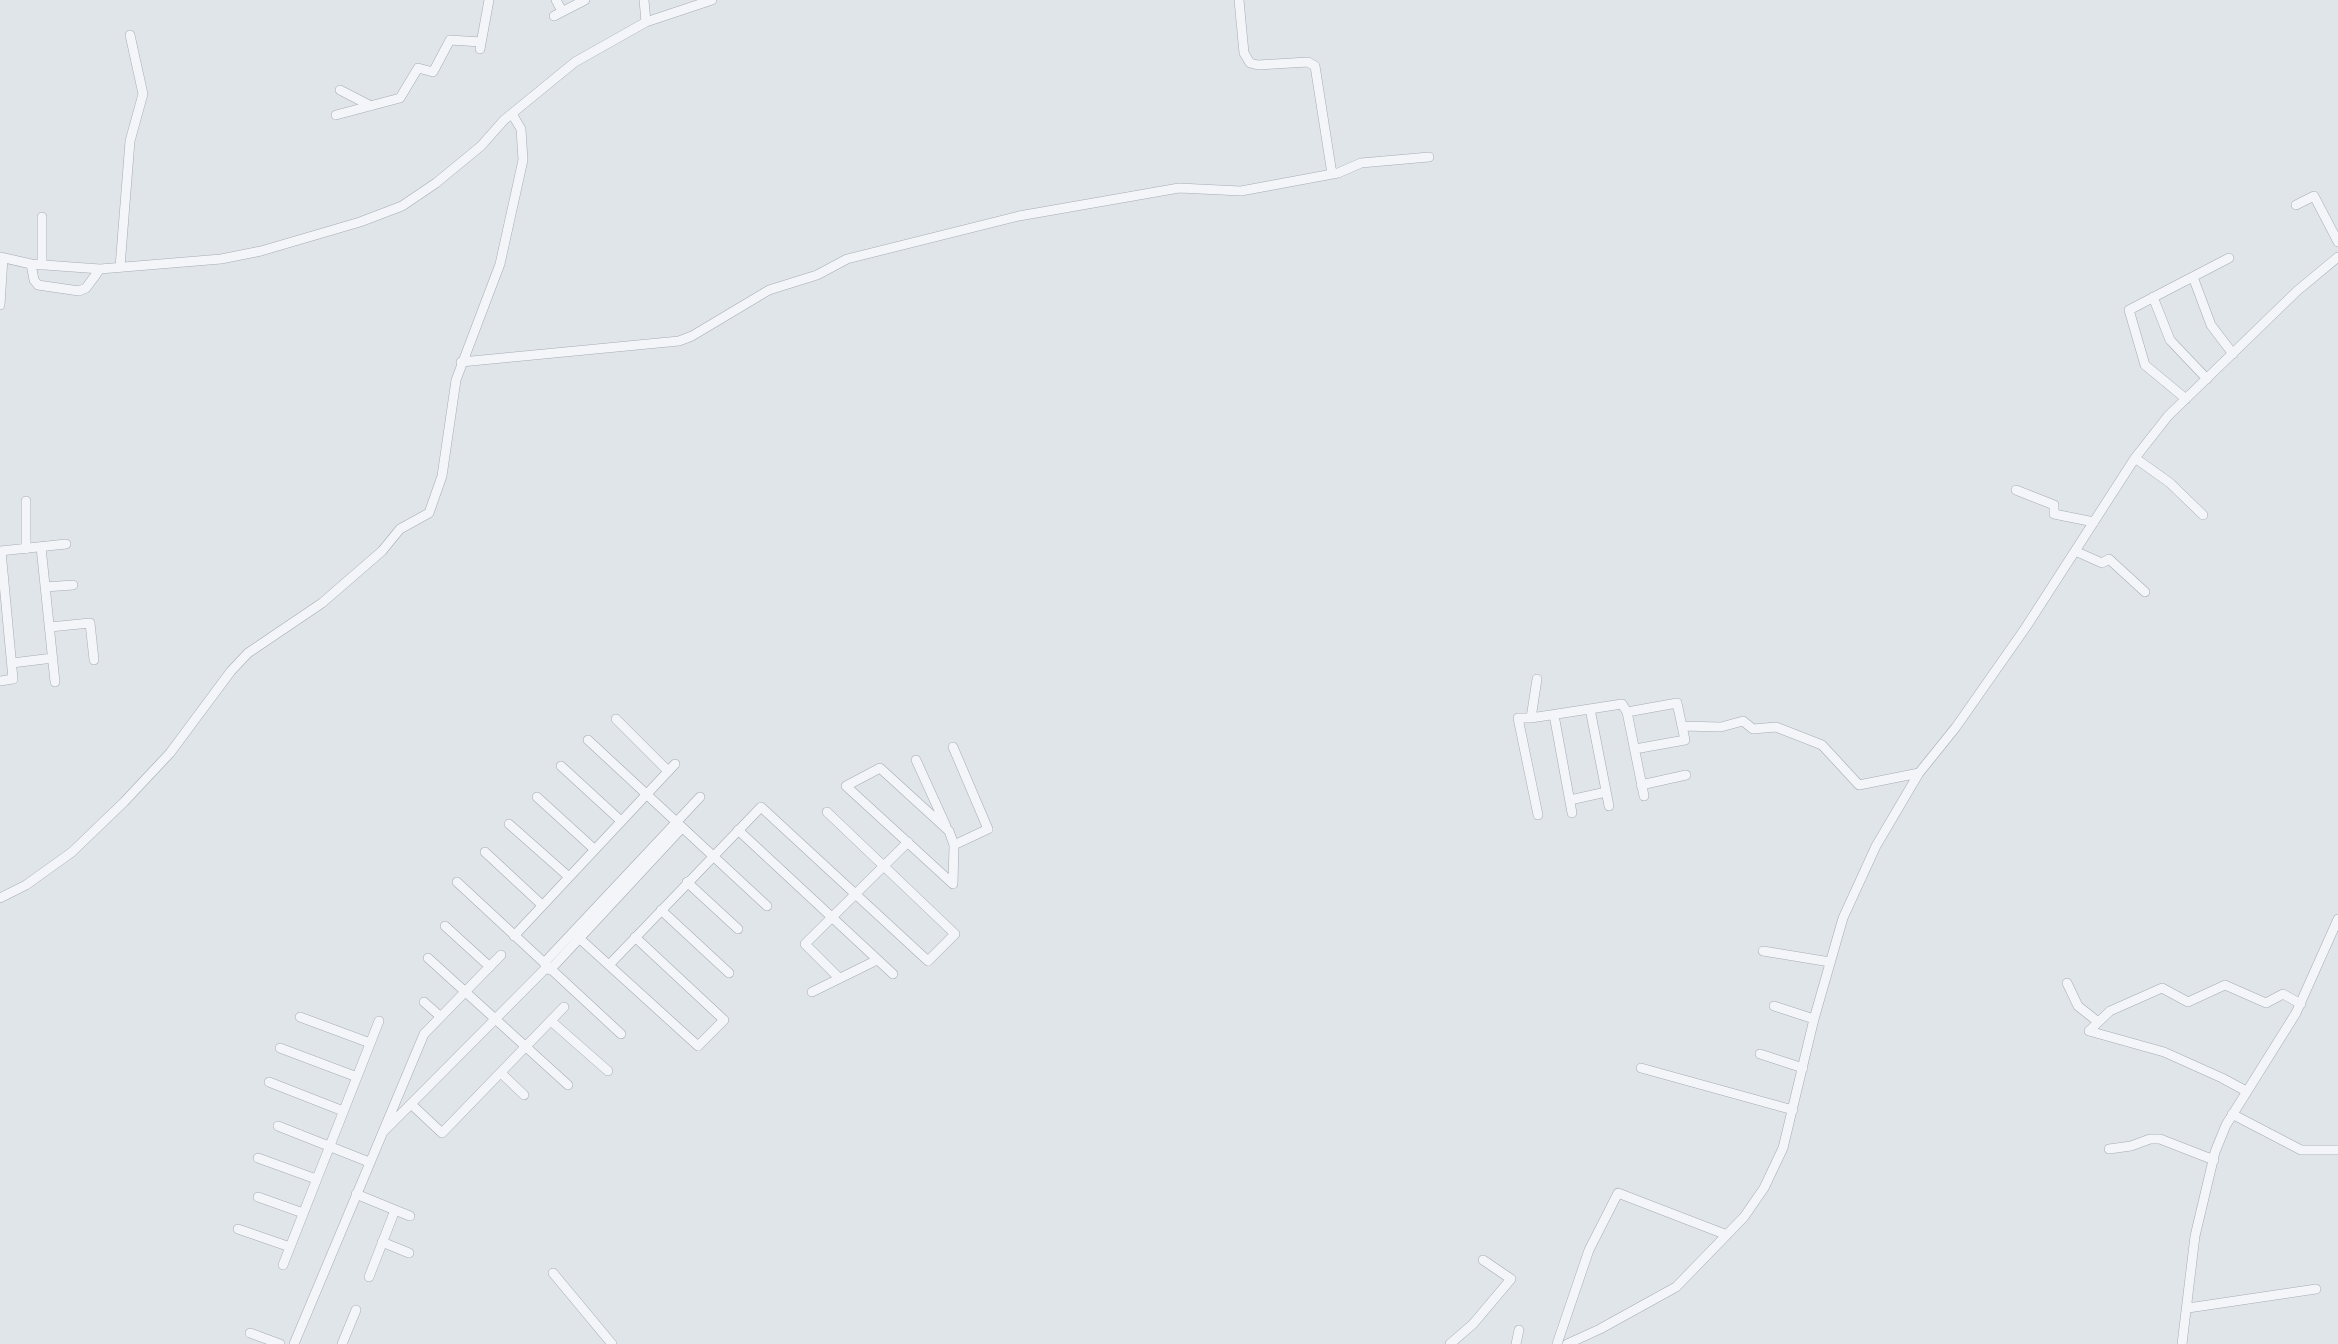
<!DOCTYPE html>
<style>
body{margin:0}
canvas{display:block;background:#e0e5ea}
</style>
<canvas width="2338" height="1344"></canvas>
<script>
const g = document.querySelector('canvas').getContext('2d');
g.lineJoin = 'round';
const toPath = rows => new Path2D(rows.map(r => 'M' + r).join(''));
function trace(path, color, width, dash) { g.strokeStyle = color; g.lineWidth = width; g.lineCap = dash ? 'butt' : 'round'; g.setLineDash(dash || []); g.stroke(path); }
const minor = toPath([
 [556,0,562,11],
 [644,0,646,22],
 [1239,0,1244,53,1250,63,1258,65,1308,62,1315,66,1332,174],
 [554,16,585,0],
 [480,49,489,0],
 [340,90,371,106],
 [336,115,400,98,418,68,433,72,450,40,481,42],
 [2296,205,2314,196,2338,242],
 [42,217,42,265],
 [0,257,31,264,34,280,38,285,79,291,86,288,100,269,221,259,261,251,360,222,402,206,436,183,481,146,504,120,575,62,646,22,712,0],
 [31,264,100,269],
 [120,267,130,141,143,94,130,35],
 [2193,277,2211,325,2233,354],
 [2153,297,2170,340,2207,379],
 [0,305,3,258],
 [461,362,679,341,692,336,769,290,817,275,847,259,1019,216,1179,188,1241,191,1338,173,1361,163,1429,157],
 [2186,399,2145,365,2129,310,2229,258],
 [2135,458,2170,483,2203,515],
 [2016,490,2054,505,2054,514,2094,522],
 [26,501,26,549],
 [41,547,55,682],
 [0,551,66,544],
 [2075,551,2102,563,2109,559,2145,592],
 [45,587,73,585],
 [50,627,90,623,94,660],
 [12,663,53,658],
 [0,681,13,679,1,551],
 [1590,709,1609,806],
 [1627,712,1677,703,1685,740,1635,749],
 [1554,715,1572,813],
 [1531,718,1537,679],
 [616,719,668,771],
 [1682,726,1721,727,1743,721,1753,729,1776,727,1822,745,1859,785,1919,773],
 [588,740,767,906],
 [953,747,988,829,954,845,953,884,846,786,880,768,949,831,954,845],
 [916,760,946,826],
 [561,766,621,821],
 [1641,785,1686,775],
 [537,797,594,849],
 [1570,800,1606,792],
 [1538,815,1518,718,1531,718,1622,704,1627,712,1644,796],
 [509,824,569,877],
 [738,830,893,974],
 [485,852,542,905],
 [457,882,621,1034],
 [687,882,738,929],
 [0,898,26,885,72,852,124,802,170,753,231,671,248,653,322,603,382,551,400,529,429,513,442,476,456,380,500,264,523,160,521,129,512,114],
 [661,910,729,973],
 [445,926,490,967],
 [514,936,675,764],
 [579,938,698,1046,724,1020,635,937],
 [1763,951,1830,962],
 [428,958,568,1085],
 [544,963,700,797],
 [609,965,761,807,928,961,955,934,827,812],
 [550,970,681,829],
 [839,978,805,944,908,842],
 [2067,983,2078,1006,2097,1021],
 [812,992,877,960],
 [424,1002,441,1017],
 [1774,1006,1814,1019],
 [300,1017,370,1043],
 [551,1021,608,1071],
 [280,1048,357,1077],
 [1760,1054,1803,1068],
 [1641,1068,1793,1110],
 [501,1073,524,1095],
 [269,1082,343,1111],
 [2246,1091,2222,1078,2164,1052,2089,1031,2110,1011,2162,988,2188,1002,2225,985,2266,1003,2283,994,2301,1004],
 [411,1104,442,1133,564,1007],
 [2232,1114,2301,1150,2338,1150],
 [278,1126,369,1162],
 [384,1131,547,967],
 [2109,1149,2131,1146,2150,1139,2160,1139,2214,1160],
 [258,1158,316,1179],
 [356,1194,395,1210,369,1277],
 [258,1197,303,1213],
 [395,1210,410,1216],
 [238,1229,290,1247],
 [382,1242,409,1253],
 [283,1265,379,1021],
 [553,1273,612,1344],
 [2188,1308,2316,1289],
 [250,1333,280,1344],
 [294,1344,424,1034,501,955],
 [342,1344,356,1310],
 [1450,1344,1473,1324,1511,1279,1483,1260],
 [1516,1344,1519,1330],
 [1557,1344,1589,1250,1618,1193,1727,1235],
 [1567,1344,1600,1329,1676,1287,1744,1217,1764,1188,1783,1148,1814,1019,1843,918,1876,846,1919,773,1956,727,2026,627,2135,458,2168,416,2297,291,2338,257],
 [2182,1344,2195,1236,2215,1152,2226,1125,2296,1013,2338,919]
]);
trace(minor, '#a5acb4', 10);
trace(minor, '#f3f5f8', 9);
</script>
